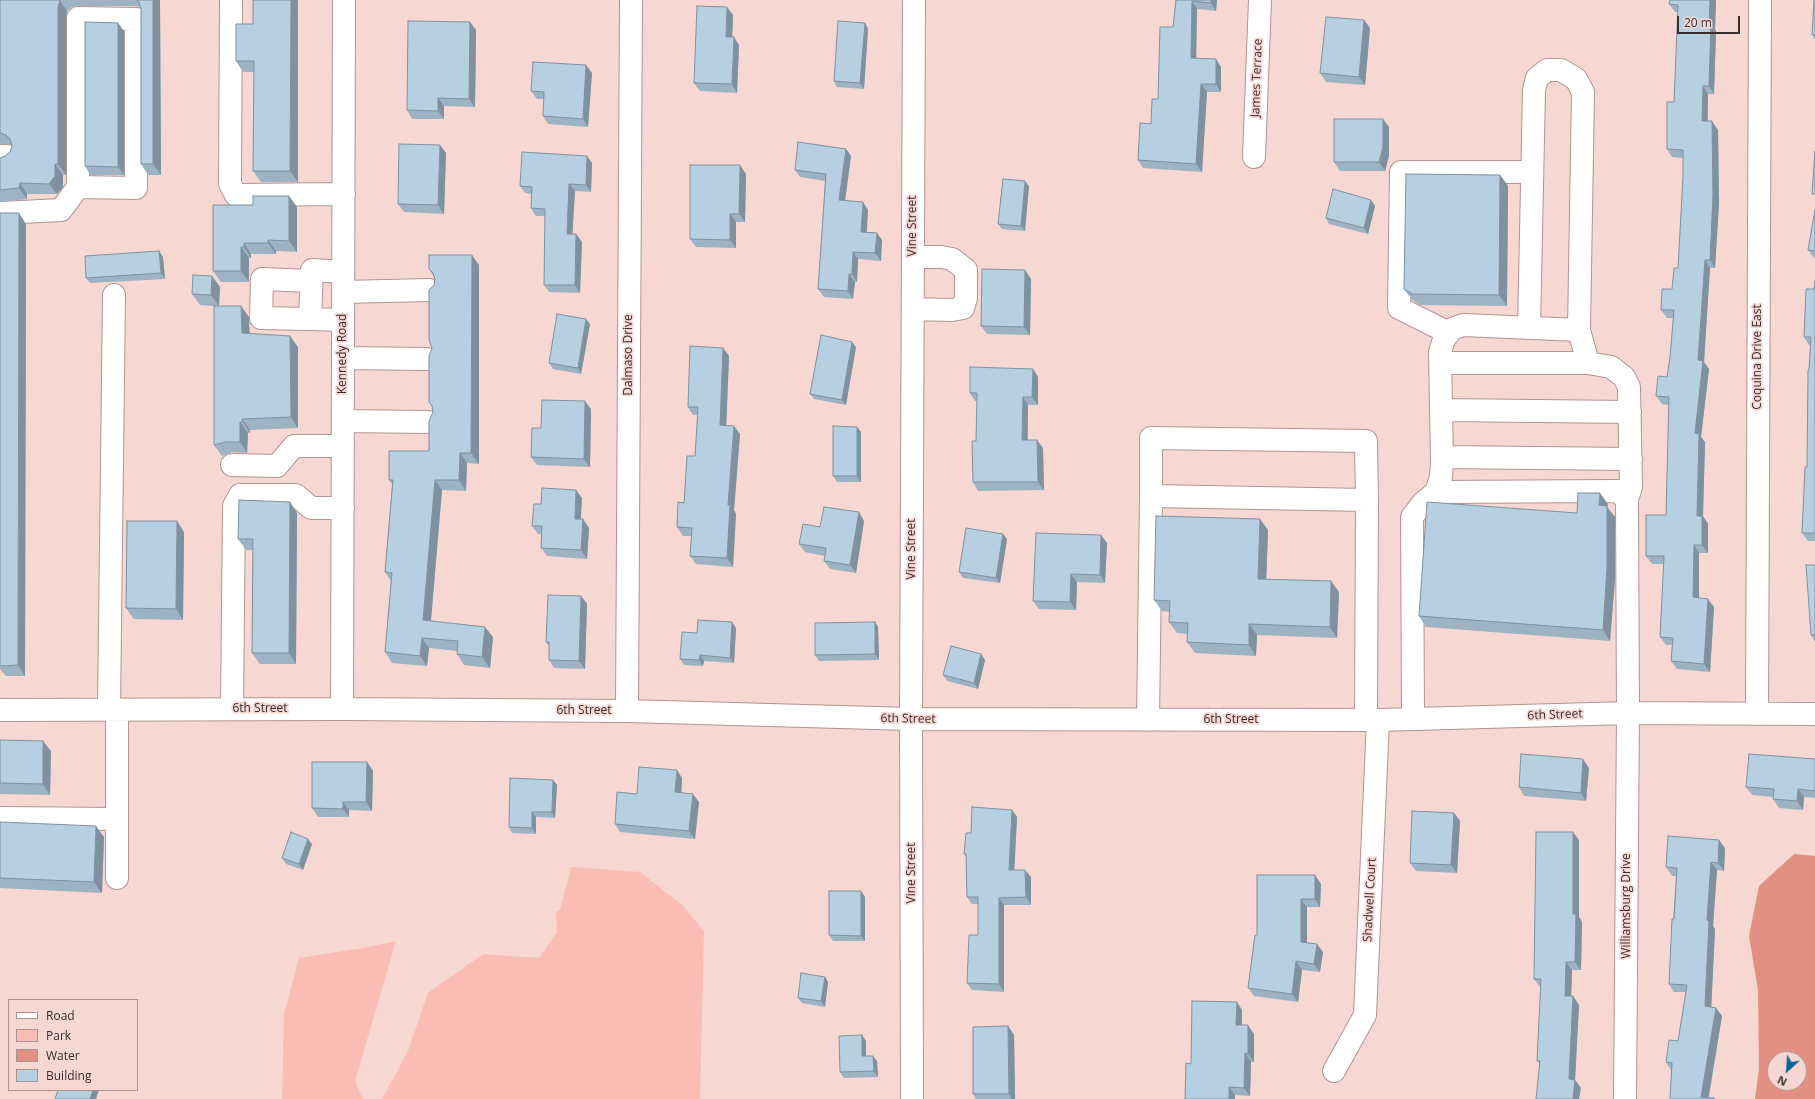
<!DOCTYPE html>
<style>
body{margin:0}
#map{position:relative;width:1815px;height:1099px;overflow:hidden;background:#f7d7d2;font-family:"Open Sans",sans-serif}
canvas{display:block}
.legend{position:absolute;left:8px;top:999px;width:130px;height:92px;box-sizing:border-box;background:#f7d7d2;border:1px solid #ab9390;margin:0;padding:5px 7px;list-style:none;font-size:12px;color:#3a2e2c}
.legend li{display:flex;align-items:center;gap:8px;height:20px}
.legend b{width:20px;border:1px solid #ab9390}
.north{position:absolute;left:1767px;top:1051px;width:40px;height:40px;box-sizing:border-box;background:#f7d7d2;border:1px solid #ab9390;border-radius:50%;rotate:206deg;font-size:11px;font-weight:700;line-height:16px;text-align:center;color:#3a2e2c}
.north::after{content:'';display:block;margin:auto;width:14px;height:18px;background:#076695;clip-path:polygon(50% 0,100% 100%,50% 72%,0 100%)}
.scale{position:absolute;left:1677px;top:16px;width:63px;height:18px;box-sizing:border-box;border:2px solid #3a2e2c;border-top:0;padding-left:5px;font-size:12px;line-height:14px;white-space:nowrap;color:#3a2e2c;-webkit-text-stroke:3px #f7d7d2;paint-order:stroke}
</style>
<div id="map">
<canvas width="1815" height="1099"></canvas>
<ul class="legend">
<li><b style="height:5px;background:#fff"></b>Road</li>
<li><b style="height:11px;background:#fbbdb3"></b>Park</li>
<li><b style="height:11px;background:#e39084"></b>Water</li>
<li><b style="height:11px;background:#b6cfe1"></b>Building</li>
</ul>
<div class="north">N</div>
<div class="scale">20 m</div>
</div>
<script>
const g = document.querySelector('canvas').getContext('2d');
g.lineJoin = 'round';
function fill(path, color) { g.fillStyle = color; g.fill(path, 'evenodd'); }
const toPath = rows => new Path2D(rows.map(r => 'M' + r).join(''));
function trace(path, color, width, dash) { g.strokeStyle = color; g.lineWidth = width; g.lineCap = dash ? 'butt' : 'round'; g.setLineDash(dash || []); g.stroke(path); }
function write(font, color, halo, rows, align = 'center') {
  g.font = font + ' "Open Sans",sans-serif'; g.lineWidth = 3.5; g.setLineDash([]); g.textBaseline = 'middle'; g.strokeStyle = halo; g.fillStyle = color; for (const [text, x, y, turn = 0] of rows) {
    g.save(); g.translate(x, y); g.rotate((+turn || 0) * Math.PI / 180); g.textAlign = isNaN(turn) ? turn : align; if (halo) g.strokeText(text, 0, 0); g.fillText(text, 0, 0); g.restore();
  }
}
fill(toPath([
 [571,867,640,872,682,905,704,931,700,1099,382,1099,408,1051,428,993,483,954,539,958,557,932,556,912,560,910],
 [396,941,355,1081,363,1099,282,1099,284,1014,299,958,363,948]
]), '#fbbdb3');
fill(toPath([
 [1794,854,1815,856,1815,1099,1755,1099,1759,1069,1758,990,1749,936,1759,886],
 [1775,1059,1799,1059,1799,1083,1775,1083]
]), '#e39084');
const minor = toPath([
 [231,0,230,184,236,195,344,194],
 [0,156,7,156],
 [1254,157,1260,0],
 [0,213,61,210,78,187,78,18,136,19,136,188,78,187],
 [343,292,430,290],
 [913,309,952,310,963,308,966,298,966,270,952,259,941,257,913,257],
 [310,319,261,318,262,279,311,281],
 [343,320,310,319,312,270,343,272],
 [1529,328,1534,90,1537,78,1547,70,1561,70,1576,79,1583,92,1579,330],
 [1449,333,1399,308,1401,172,1532,172],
 [343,358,427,359],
 [1441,363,1588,363],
 [1441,410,1630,412],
 [343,421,428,422],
 [1442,457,1631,459],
 [232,465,277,466,294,446,343,446],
 [1436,492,1441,477,1442,463,1440,352,1444,339,1452,329,1463,325,1579,330,1588,363,1611,367,1624,377,1629,387,1631,487,1627,500],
 [232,709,234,506,240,495,296,495,311,508,343,508],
 [342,709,344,0],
 [0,710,342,709,627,711,911,719,1378,720,1628,713,1815,714],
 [109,710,114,295],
 [627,711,631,0],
 [1757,714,1760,0],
 [1413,719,1412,517,1423,503,1436,492,1618,491,1627,500,1628,713,1625,1099],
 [1148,720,1151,496,1367,500,1366,441,1151,438,1151,496],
 [1366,720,1367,500],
 [0,818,117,819],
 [117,878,117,709],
 [1334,1071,1365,1015,1378,720],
 [912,1099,911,719,914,0]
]);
trace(minor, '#b29490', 24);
trace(minor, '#fff', 22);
fill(toPath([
 [0,0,160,0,161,175,148,175,141,164,141,8,136,6,78,6,72,7,67,11,66,18,66,175,63,175,63,187,57,194,27,194,27,199,0,202,0,158,5,156,10,152,12,146,12,145,7,144,0,144],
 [253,0,298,0,298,182,261,182,253,171,254,72,243,72,236,61,253,24],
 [1176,0,1217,0,1216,11,1197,9,1196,59,1221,67,1221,92,1207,92,1202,172,1143,168,1138,160,1151,124,1158,99,1173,27],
 [1670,0,1716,0,1715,29,1716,31,1714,94,1708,94,1708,121,1718,130,1719,203,1715,268,1710,268,1704,362,1709,369,1701,437,1705,442,1703,516,1708,524,1708,553,1699,553,1699,598,1714,607,1710,672,1677,669,1671,661,1672,645,1666,645,1660,637,1664,564,1652,564,1646,556,1666,515,1669,405,1662,404,1656,396,1667,377,1670,357,1673,318,1667,318,1661,310,1672,289,1678,268,1683,177,1683,158,1672,157,1667,149,1674,102,1678,12,1675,12,1669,4],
 [1815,0,1815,40,1812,35],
 [733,15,732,37,739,45,737,93,700,91,694,83],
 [1364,20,1370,28,1365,85,1326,82,1320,73],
 [865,23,868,29,864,89,837,87,834,81],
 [476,30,475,107,444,106,444,119,412,119,407,110],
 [124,31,124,175,90,175,85,166],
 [592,73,588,127,548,124,543,116,544,99,537,99,531,91],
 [1389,127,1389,156,1385,171,1340,171,1334,162],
 [440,145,446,153,444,214,404,212,398,204],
 [846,149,851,156,845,201,868,210,867,232,877,233,882,240,881,261,858,259,857,282,855,282,853,299,824,297,818,289,825,181,800,177,795,170],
 [587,156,592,163,591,192,575,191,572,234,576,234,582,242,580,293,549,292,544,285,545,216,536,216,531,208,532,194,525,193,520,186],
 [746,174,745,222,736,222,736,248,696,247,690,239],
 [1500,175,1508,186,1507,306,1420,305,1412,300,1404,289],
 [1029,186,1025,231,1002,229,998,224],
 [1371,200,1375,206,1368,234,1329,224,1326,218],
 [213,205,297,207,297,252,276,251,276,254,251,254,251,258,249,258,249,282,221,282,213,271],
 [1815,210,1815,258,1814,258,1808,250],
 [0,213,26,224,25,676,6,676,0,669],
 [159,251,163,257,165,279,90,283,86,278],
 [479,265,479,464,467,463,466,491,442,490,431,621,493,637,490,668,464,665,457,654,457,651,429,648,427,666,392,663,385,652,391,581,385,572,392,484,389,480,429,451,433,412,432,407,429,402,432,348,434,285,435,279,434,277,429,269],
 [1025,270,1031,279,1030,335,987,334,981,326],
 [212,276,220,287,219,306,249,317,249,334,298,347,298,428,250,430,250,433,248,433,247,453,232,452,222,456,214,445,214,306,200,305,192,294],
 [1815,281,1815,541,1808,541,1802,533,1807,467,1809,370,1810,345,1809,345,1804,337],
 [590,324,581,374,553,369,549,363],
 [856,347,846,405,814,399,810,394],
 [723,348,729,356,726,425,740,434,734,510,736,514,733,567,696,564,690,556,692,536,683,536,677,527,684,503,695,456,698,415,693,415,688,407],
 [1033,369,1038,377,1038,405,1028,405,1028,440,1043,448,1044,490,978,491,973,482,976,441,977,401,975,401,970,393],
 [591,409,590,467,537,465,531,457,541,428],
 [857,427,861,432,861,482,837,482,833,476],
 [582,498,581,519,583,519,589,528,587,559,547,556,541,548,541,534,538,534,532,526,541,504],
 [1608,504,1607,507,1615,517,1615,579,1610,641,1426,627,1419,616,1577,513],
 [297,513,296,664,260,664,252,653,253,550,246,550,238,539],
 [1260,519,1268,530,1266,579,1339,592,1337,638,1257,635,1256,656,1195,653,1187,642,1188,634,1177,633,1169,622,1170,612,1162,611,1154,600],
 [864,521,856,573,830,569,824,561,825,556,805,552,799,544,820,527],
 [184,532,183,620,134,619,126,608],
 [1101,535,1107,543,1105,583,1077,582,1076,610,1039,609,1033,601],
 [1007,539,1000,583,963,578,959,572],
 [581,596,587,604,585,669,554,668,549,660,549,646,546,642],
 [875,622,878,627,879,660,819,661,815,655],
 [736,628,734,663,704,661,703,666,684,665,680,659,697,633],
 [1811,635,1815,635,1815,642],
 [985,660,978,689,947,681,943,675],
 [0,740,51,751,50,795,0,794],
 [1815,759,1815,798,1804,797,1803,810,1779,808,1773,799,1773,797,1752,795,1746,787],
 [367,762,373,771,372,811,349,810,349,817,318,817,312,808],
 [1589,768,1586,801,1524,796,1519,787],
 [682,778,681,792,699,802,695,839,620,832,615,824,637,794],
 [553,780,557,785,555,818,536,817,536,834,512,833,509,827],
 [1012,810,1017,817,1014,870,1031,877,1031,905,1004,905,1004,992,972,990,967,983,978,935,978,904,972,904,967,897,966,856,964,854,971,833],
 [1454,813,1460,821,1457,873,1416,871,1410,863],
 [0,822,104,837,102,893,0,888],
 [1579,840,1579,917,1582,922,1581,970,1572,970,1571,996,1573,996,1579,1005,1575,1080,1581,1088,1540,1064,1537,1061,1541,988,1540,987,1534,979],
 [312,844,303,870,286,864,282,858],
 [1725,848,1724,871,1717,870,1713,926,1715,929,1711,1007,1716,1008,1722,1016,1709,1097,1670,1099,1671,1070,1666,1062,1678,1041,1686,992,1674,992,1669,984,1676,876,1672,876,1666,867],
 [1257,875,1321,884,1320,907,1307,907,1307,942,1323,952,1320,972,1302,970,1298,1002,1254,996,1248,988,1257,935],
 [865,897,865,941,833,941,829,935],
 [825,977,828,982,825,1007,802,1003,798,998],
 [1242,1010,1242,1025,1254,1034,1254,1062,1251,1062,1250,1096,1235,1095,1235,1099,1185,1099,1191,1064],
 [1008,1026,1014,1035,1015,1099,976,1099,973,1094],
 [866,1041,866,1056,877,1061,878,1077,844,1078,840,1072]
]), '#9db2c2');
fill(toPath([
 [153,0,160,0,161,175,153,164],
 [291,0,298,0,298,182,290,171],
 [1211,0,1217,0,1216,11,1211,3],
 [1710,0,1716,0,1715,29,1716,31,1714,94,1709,86,1709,23],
 [60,1,67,11,66,18,66,175,58,164,58,7],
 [1192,1,1197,9,1196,66,1191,58],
 [727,7,733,15,732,45,726,37],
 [1364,20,1370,28,1365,85,1359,77],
 [470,22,476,30,475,107,469,99],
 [118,23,124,31,124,175,118,167],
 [865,23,868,29,864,89,860,83],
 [734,37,739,45,737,93,732,84],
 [1216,59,1221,67,1221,92,1216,84],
 [586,65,592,73,588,127,583,119],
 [1201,84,1207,92,1202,172,1196,164],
 [1703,86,1708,94,1707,129,1702,121],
 [438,98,444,106,444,119,438,111],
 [1383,119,1389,127,1389,156,1385,171,1379,162],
 [1712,121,1718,130,1719,203,1715,268,1710,260],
 [440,145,446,153,444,214,438,205],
 [846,149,851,156,844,208,839,200],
 [587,156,592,163,591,192,586,185],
 [55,164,63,175,63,187,57,194,49,184],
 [740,165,746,174,745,222,739,214],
 [1500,175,1508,186,1507,306,1499,295],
 [1025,181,1029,186,1025,231,1021,226],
 [20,183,27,194,27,199,19,188],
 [569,184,575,191,572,241,567,234],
 [289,196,297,207,297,252,289,241],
 [1371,200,1375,206,1368,234,1364,228],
 [863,202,868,210,866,239,861,232],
 [19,213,26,224,25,676,18,665],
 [730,214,736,222,736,248,730,240],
 [877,233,882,240,881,261,875,253],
 [576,234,582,242,580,293,575,285],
 [268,240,276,251,276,254,268,243],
 [244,243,251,254,251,258,244,247],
 [241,247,249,258,249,282,241,271],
 [159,251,163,257,165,279,161,273],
 [853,252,858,259,857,282,852,274],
 [472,255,479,265,479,464,471,453],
 [1705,260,1710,268,1704,362,1709,369,1701,437,1705,442,1703,516,1708,524,1708,553,1702,545,1697,516,1695,433,1698,360],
 [1025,270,1031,279,1030,335,1024,327],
 [849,274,855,282,853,299,848,291],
 [212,276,220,287,219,306,211,295],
 [241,306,249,317,250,344,242,333],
 [586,319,590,324,581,374,578,368],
 [290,336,298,347,298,428,291,417],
 [852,342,856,347,846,405,842,400],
 [723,348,729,356,726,433,720,425],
 [1033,369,1038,377,1038,405,1032,397],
 [1023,397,1028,405,1027,449,1022,440],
 [585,401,591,409,590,467,584,459],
 [242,419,250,430,250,433,243,422],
 [240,422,248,433,247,453,240,442],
 [734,426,740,434,734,510,736,514,733,567,727,558,728,505],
 [857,427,861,432,861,482,857,476],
 [1037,440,1043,448,1044,490,1038,482],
 [460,453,467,463,466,491,459,480],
 [435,480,442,490,430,631,423,620],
 [576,490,582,498,580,527,575,519],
 [1600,493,1608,504,1607,507,1615,517,1615,579,1610,641,1603,630,1599,505],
 [290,502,297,513,296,664,289,653],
 [859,512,864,521,856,573,850,565],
 [583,519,589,528,587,559,581,550],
 [1260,519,1268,530,1266,589,1258,579],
 [177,521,184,532,183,620,176,609],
 [1003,534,1007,539,1000,583,996,578],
 [1101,535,1107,543,1105,583,1100,575],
 [1694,545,1699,553,1699,606,1693,597],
 [1071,574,1077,582,1076,610,1070,602],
 [1331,581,1339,592,1337,638,1330,627],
 [581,596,587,604,585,669,579,661],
 [1708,599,1714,607,1710,672,1704,664],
 [732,622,736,628,734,663,730,658],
 [875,622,878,627,879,660,875,654],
 [1249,624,1257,635,1256,656,1249,645],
 [485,627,493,637,490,668,482,657],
 [422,638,429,648,427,666,420,656],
 [981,654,985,660,978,689,974,683],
 [700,655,704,661,703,666,699,660],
 [43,741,51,751,50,795,43,784],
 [1583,759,1589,768,1586,801,1581,793],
 [367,762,373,771,372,811,366,802],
 [677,770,682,778,681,800,675,792],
 [553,780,557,785,555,818,552,812],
 [1798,789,1804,797,1803,810,1797,801],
 [693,794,699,802,695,839,689,831],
 [343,802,349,810,349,817,343,809],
 [1012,810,1017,817,1014,877,1009,870],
 [532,812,536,817,536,834,532,828],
 [1454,813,1460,821,1457,873,1451,865],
 [96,826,104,837,102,893,94,882],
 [1573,832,1579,840,1579,917,1582,922,1581,970,1575,962,1573,914],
 [308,839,312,844,303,870,299,864],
 [1719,840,1725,848,1724,871,1718,863],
 [1711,862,1717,870,1713,926,1715,929,1711,1014,1705,1006,1707,920],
 [1025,870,1031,877,1031,905,1026,897],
 [1315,875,1321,884,1320,907,1315,899],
 [861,891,865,897,865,941,861,936],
 [999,898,1004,905,1004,992,999,984],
 [1301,899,1307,907,1307,950,1301,942],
 [1317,944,1323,952,1320,972,1314,964],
 [1296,961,1302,970,1298,1002,1292,994],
 [1566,962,1572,970,1571,1004,1565,996],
 [825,977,828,982,825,1007,821,1001],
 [1573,996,1579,1005,1575,1080,1581,1088,1579,1099,1573,1099,1569,1079],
 [1237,1002,1242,1010,1242,1034,1236,1025],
 [1716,1008,1722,1016,1708,1099,1701,1097],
 [1248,1025,1254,1034,1254,1062,1248,1054],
 [1008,1026,1014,1035,1015,1099,1012,1099,1009,1094],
 [862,1035,866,1041,866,1061,862,1056],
 [1245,1053,1251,1062,1250,1096,1244,1088],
 [873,1056,877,1061,878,1077,874,1071],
 [1229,1087,1235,1095,1235,1099,1229,1099],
 [93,1090,99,1090,96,1099,90,1099]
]), '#7f919e');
const building = toPath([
 [0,0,60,0,58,7,58,164,55,164,55,176,49,184,20,183,19,188,0,190,0,158,5,156,10,152,12,146,10,139,6,135,0,133,0,0],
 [137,0,153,0,153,164,141,164,141,8,139,2,137,0],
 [253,0,291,0,290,171,253,171,254,61,236,61,236,24,253,24,253,0],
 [1176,0,1211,0,1211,3,1192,1,1191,58,1216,59,1216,84,1201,84,1196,164,1138,160,1140,123,1151,124,1152,99,1158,99,1160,27,1173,27,1176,0],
 [1670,0,1710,0,1709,23,1711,23,1709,86,1703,86,1702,121,1712,121,1713,195,1710,260,1705,260,1698,360,1703,361,1695,433,1699,434,1697,516,1702,516,1702,545,1694,545,1693,597,1708,599,1704,664,1671,661,1673,638,1660,637,1664,556,1646,556,1646,515,1666,515,1669,397,1656,396,1658,376,1667,377,1670,357,1674,310,1661,310,1662,289,1672,289,1674,268,1678,268,1683,177,1683,150,1667,149,1667,102,1674,102,1678,5,1669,4,1670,0],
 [1814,0,1815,0,1815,35,1812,35,1814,0],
 [697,6,727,7,726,37,734,37,732,84,694,83,697,6],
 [1326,17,1364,20,1359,77,1320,73,1326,17],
 [408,21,470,22,469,99,438,98,438,111,407,110,408,21],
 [838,21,865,23,860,83,834,81,838,21],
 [85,22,118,23,118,167,85,166,85,22],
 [533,62,586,65,583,119,543,116,544,92,531,91,533,62],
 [1334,119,1383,119,1383,147,1379,162,1334,162,1334,119],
 [798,142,846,149,839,200,863,202,861,232,877,233,875,253,853,252,852,274,849,274,848,291,818,289,826,174,795,170,798,142],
 [399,144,440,145,438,205,398,204,399,144],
 [1815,151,1815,194,1812,194,1815,151],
 [522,152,587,156,586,185,569,184,567,234,576,234,575,285,544,285,545,209,531,208,532,187,520,186,522,152],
 [690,165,740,165,739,214,730,214,730,240,690,239,690,165],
 [1406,174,1500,175,1499,295,1413,294,1404,289,1406,174],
 [1003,179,1025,181,1021,226,998,224,1003,179],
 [1333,189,1371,200,1364,228,1326,218,1333,189],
 [253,196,289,196,289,241,268,240,268,243,244,243,244,247,241,247,241,271,213,271,213,205,253,205,253,196],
 [1815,210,1815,251,1808,250,1815,210],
 [0,213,19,213,18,665,0,666,0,213],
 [159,251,161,273,86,278,85,256,159,251],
 [429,255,472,255,471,453,460,453,459,480,435,480,423,620,485,627,482,657,457,654,458,641,422,638,420,656,385,652,392,573,385,572,393,480,389,480,389,451,429,451,429,421,433,412,432,406,429,402,429,356,432,348,429,340,429,290,434,285,435,279,433,273,429,269,429,255],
 [982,269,1025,270,1024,327,981,326,982,269],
 [193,275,212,276,211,295,192,294,193,275],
 [1815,281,1815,533,1802,533,1805,467,1807,467,1808,370,1809,370,1811,337,1804,337,1806,289,1814,289,1815,281],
 [214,306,241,306,242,333,290,336,291,417,242,419,243,422,240,422,240,442,225,442,214,445,214,306],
 [557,314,586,319,578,368,549,363,557,314],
 [821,335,852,342,842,400,810,394,821,335],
 [690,346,723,348,720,425,734,426,728,505,730,505,727,558,690,556,692,528,677,527,678,502,684,503,687,456,695,456,698,407,688,407,690,346],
 [970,367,1033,369,1032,397,1023,397,1022,440,1037,440,1038,482,973,482,972,441,976,441,977,393,970,393,970,367],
 [542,400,585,401,584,459,531,457,532,428,541,428,542,400],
 [833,426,857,427,857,476,833,476,833,426],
 [542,488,576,490,575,519,583,519,581,550,541,548,542,526,532,526,534,504,541,504,542,488],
 [1578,493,1600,493,1599,505,1607,506,1607,568,1603,630,1419,616,1427,502,1577,513,1578,493],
 [239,500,290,502,289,653,252,653,253,539,238,539,239,500],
 [824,507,859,512,850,565,824,561,826,548,799,544,803,524,820,527,824,507],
 [1156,516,1260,519,1258,579,1331,581,1330,627,1249,624,1249,645,1187,642,1188,623,1169,622,1170,601,1154,600,1156,516],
 [127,521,177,521,176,609,126,608,127,521],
 [966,528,1003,534,996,578,959,572,966,528],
 [1036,533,1101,535,1100,575,1071,574,1070,602,1033,601,1036,533],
 [1806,565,1815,565,1815,635,1811,635,1806,565],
 [548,595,581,596,579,661,549,660,549,642,546,642,548,595],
 [698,620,732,622,730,658,700,655,699,660,680,659,682,632,697,633,698,620],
 [875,622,875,654,815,655,815,623,875,622],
 [951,646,981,654,974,683,943,675,951,646],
 [0,740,43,741,43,784,0,783,0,740],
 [1521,754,1583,759,1581,793,1519,787,1521,754],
 [1749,754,1815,759,1815,791,1798,789,1797,801,1773,799,1774,789,1746,787,1749,754],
 [312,762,367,762,366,802,343,802,343,809,312,808,312,762],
 [639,767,677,770,675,792,693,794,689,831,615,824,617,792,637,794,639,767],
 [510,778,553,780,552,812,532,812,532,828,509,827,510,778],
 [972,807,1012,810,1009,870,1025,870,1026,897,999,898,999,984,967,983,969,935,978,935,978,897,967,897,966,854,964,854,966,833,971,833,972,807],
 [1412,811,1454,813,1451,865,1410,863,1412,811],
 [0,822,96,826,94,882,0,878,0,822],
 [291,832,308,839,299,864,282,858,291,832],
 [1536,832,1573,832,1573,914,1576,914,1575,962,1566,962,1565,996,1573,996,1569,1079,1575,1080,1573,1099,1536,1099,1540,1061,1537,1061,1541,979,1534,979,1536,832],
 [1668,836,1719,840,1718,863,1711,862,1707,920,1709,921,1705,1006,1716,1008,1701,1097,1714,1098,1714,1099,1670,1099,1672,1063,1666,1062,1669,1040,1678,1041,1687,985,1669,984,1672,919,1674,919,1677,868,1666,867,1668,836],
 [1257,875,1315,875,1315,899,1301,899,1301,942,1317,944,1314,964,1296,961,1292,994,1248,988,1255,935,1257,935,1257,875],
 [829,891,861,891,861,936,829,935,829,891],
 [801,973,825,977,821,1001,798,998,801,973],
 [1192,1001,1237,1002,1236,1025,1248,1025,1248,1054,1245,1053,1244,1088,1229,1087,1229,1099,1185,1099,1186,1063,1191,1064,1192,1001],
 [1008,1026,1009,1094,973,1094,973,1027,1008,1026],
 [862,1035,862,1056,873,1056,874,1071,840,1072,839,1036,862,1035],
 [58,1090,93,1090,90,1099,55,1099,58,1090]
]);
fill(building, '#b6cfe1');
trace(building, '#7f919e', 1);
write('12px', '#3a2e2c', '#f7d7d2', [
 ["James Terrace",1257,78,-88],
 ["Vine Street",913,226,-90],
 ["Kennedy Road",343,354,-90],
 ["Dalmaso Drive",629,355,-90],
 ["Coquina Drive East",1758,357,-90],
 ["Vine Street",912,549,-90],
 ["6th Street",260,709],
 ["6th Street",584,711],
 ["6th Street",1555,715,-2],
 ["6th Street",908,719,1],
 ["6th Street",1231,720],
 ["Vine Street",912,873,-90],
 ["Shadwell Court",1370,900,-87],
 ["Williamsburg Drive",1627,906,-90]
]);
</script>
